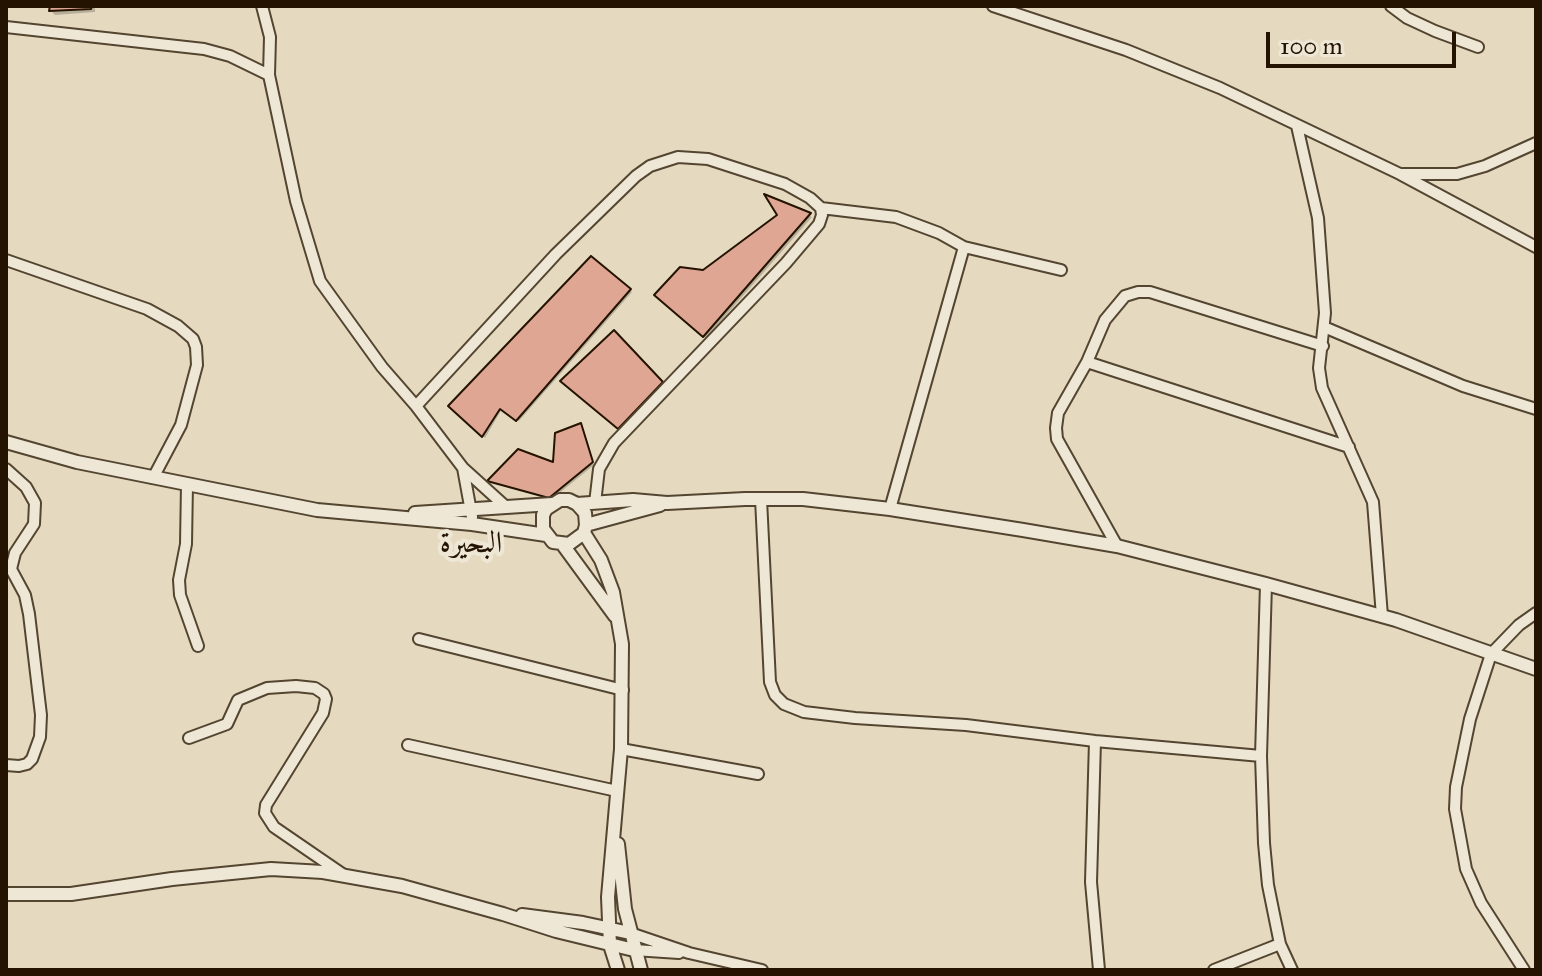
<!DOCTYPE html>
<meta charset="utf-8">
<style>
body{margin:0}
#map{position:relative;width:1542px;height:976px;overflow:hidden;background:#e5dac0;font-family:"IM FELL Great Primer",serif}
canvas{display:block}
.frame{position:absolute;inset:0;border:8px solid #241300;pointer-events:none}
.scale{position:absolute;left:1266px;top:32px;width:190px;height:36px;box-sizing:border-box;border:4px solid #241300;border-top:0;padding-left:10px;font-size:24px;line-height:28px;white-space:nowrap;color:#241300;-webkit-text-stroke:6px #eee7d6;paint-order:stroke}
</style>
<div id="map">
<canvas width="1542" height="976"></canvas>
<div class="frame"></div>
<div class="scale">100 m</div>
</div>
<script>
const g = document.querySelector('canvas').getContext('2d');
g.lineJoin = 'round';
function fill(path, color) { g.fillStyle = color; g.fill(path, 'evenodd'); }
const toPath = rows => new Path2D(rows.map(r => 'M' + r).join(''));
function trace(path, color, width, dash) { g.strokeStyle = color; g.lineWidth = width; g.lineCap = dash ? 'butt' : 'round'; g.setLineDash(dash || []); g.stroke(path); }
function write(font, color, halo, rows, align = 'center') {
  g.font = font + ' "IM FELL Great Primer",Amiri,serif'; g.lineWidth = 8; g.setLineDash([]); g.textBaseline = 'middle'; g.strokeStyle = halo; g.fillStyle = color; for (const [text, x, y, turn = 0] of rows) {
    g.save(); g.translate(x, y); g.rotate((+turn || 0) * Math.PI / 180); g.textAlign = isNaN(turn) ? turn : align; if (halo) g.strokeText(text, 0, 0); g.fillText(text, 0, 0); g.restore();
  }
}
fill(toPath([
 [52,6,95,6,95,12,55,15,51,11],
 [769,198,812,217,706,338,657,295,704,272,779,215],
 [591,259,632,292,519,421,502,409,485,438,451,406],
 [614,333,664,385,621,430,562,381],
 [582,428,594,465,552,499,490,481,555,464]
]), '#0003');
const building = toPath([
 [50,6,92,6,91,9,49,11,50,6],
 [764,194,811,213,703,337,654,295,680,267,703,270,777,215,764,194],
 [591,256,631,289,516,421,500,409,482,437,448,406,591,256],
 [614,330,663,382,618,429,560,381,614,330],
 [581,423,593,462,549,498,487,481,518,449,553,462,555,433,581,423]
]);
fill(building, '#e0a694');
trace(building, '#241300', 2);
const minor = toPath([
 [262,6,270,37,269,75],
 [993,6,1126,50,1220,88,1400,174,1536,247],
 [1391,6,1407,18,1435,31,1478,47],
 [6,27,204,49,230,56,269,75,296,201,320,281,382,367,416,406,463,468,505,506],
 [1297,126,1318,218,1325,313,1319,368,1322,388,1373,502,1382,616],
 [1400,174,1457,174,1485,166,1536,143],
 [821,208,896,217,939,233,964,247,890,509],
 [964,247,1061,270],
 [6,260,147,309,178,326,193,339,196,347,197,365,181,425,153,478],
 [1324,327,1463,386,1536,409],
 [1087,362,1105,320,1125,296,1138,292,1150,292,1323,346],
 [416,406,556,254,636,176,650,166,678,157,708,159,785,184,810,198,821,208,822,215,819,224,786,263,614,443,599,469,595,503],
 [463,468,472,517],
 [6,469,26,487,35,503,34,524,15,553,11,569,25,595,29,614,41,715,40,737,32,759,27,764,19,766,6,765],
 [187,484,186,544,179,580,180,595,198,646],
 [761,499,770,682,775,695,784,704,804,712,855,718,966,725,1095,741,1261,756],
 [1117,546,1057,439,1056,428,1058,413,1087,362,1349,447],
 [1266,584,1261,756,1264,843,1268,885,1280,944,1292,970],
 [419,639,623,690],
 [189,738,227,724,238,700,267,688,296,686,315,688,324,694,326,699,323,713,266,805,265,813,274,827,344,875],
 [1095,741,1091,882,1099,970],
 [408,745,617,791],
 [621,749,758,774],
 [630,933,689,953,762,970],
 [634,950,679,953],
 [1214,970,1280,944],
 [1524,970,1481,903,1466,869,1455,809,1456,787,1470,719,1491,654,1519,625,1536,613]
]);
const tertiary = toPath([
 [6,442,77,462,317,510,472,524,546,535],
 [577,504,633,500,667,503,745,499,803,499,890,509,1023,530,1117,546,1266,584,1396,620,1536,669],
 [415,513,552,504],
 [586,525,660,505],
 [584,533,569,544,553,542,543,529,543,515,546,509,560,500,569,500,577,504,585,513,586,525,584,533,601,560,613,592,622,644,621,749,608,897,610,945,618,970],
 [563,545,615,616],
 [618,844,625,909,641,970],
 [6,894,71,894,172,879,271,869,323,872,402,886,503,914,556,931,634,950],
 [522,915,583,923,630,933]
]);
trace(minor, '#544530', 14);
trace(tertiary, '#544530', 16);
trace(minor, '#eee7d6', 10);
trace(tertiary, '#eee7d6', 12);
write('30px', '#241300', '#eee7d6', [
 ["البحيرة",471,545]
]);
</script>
